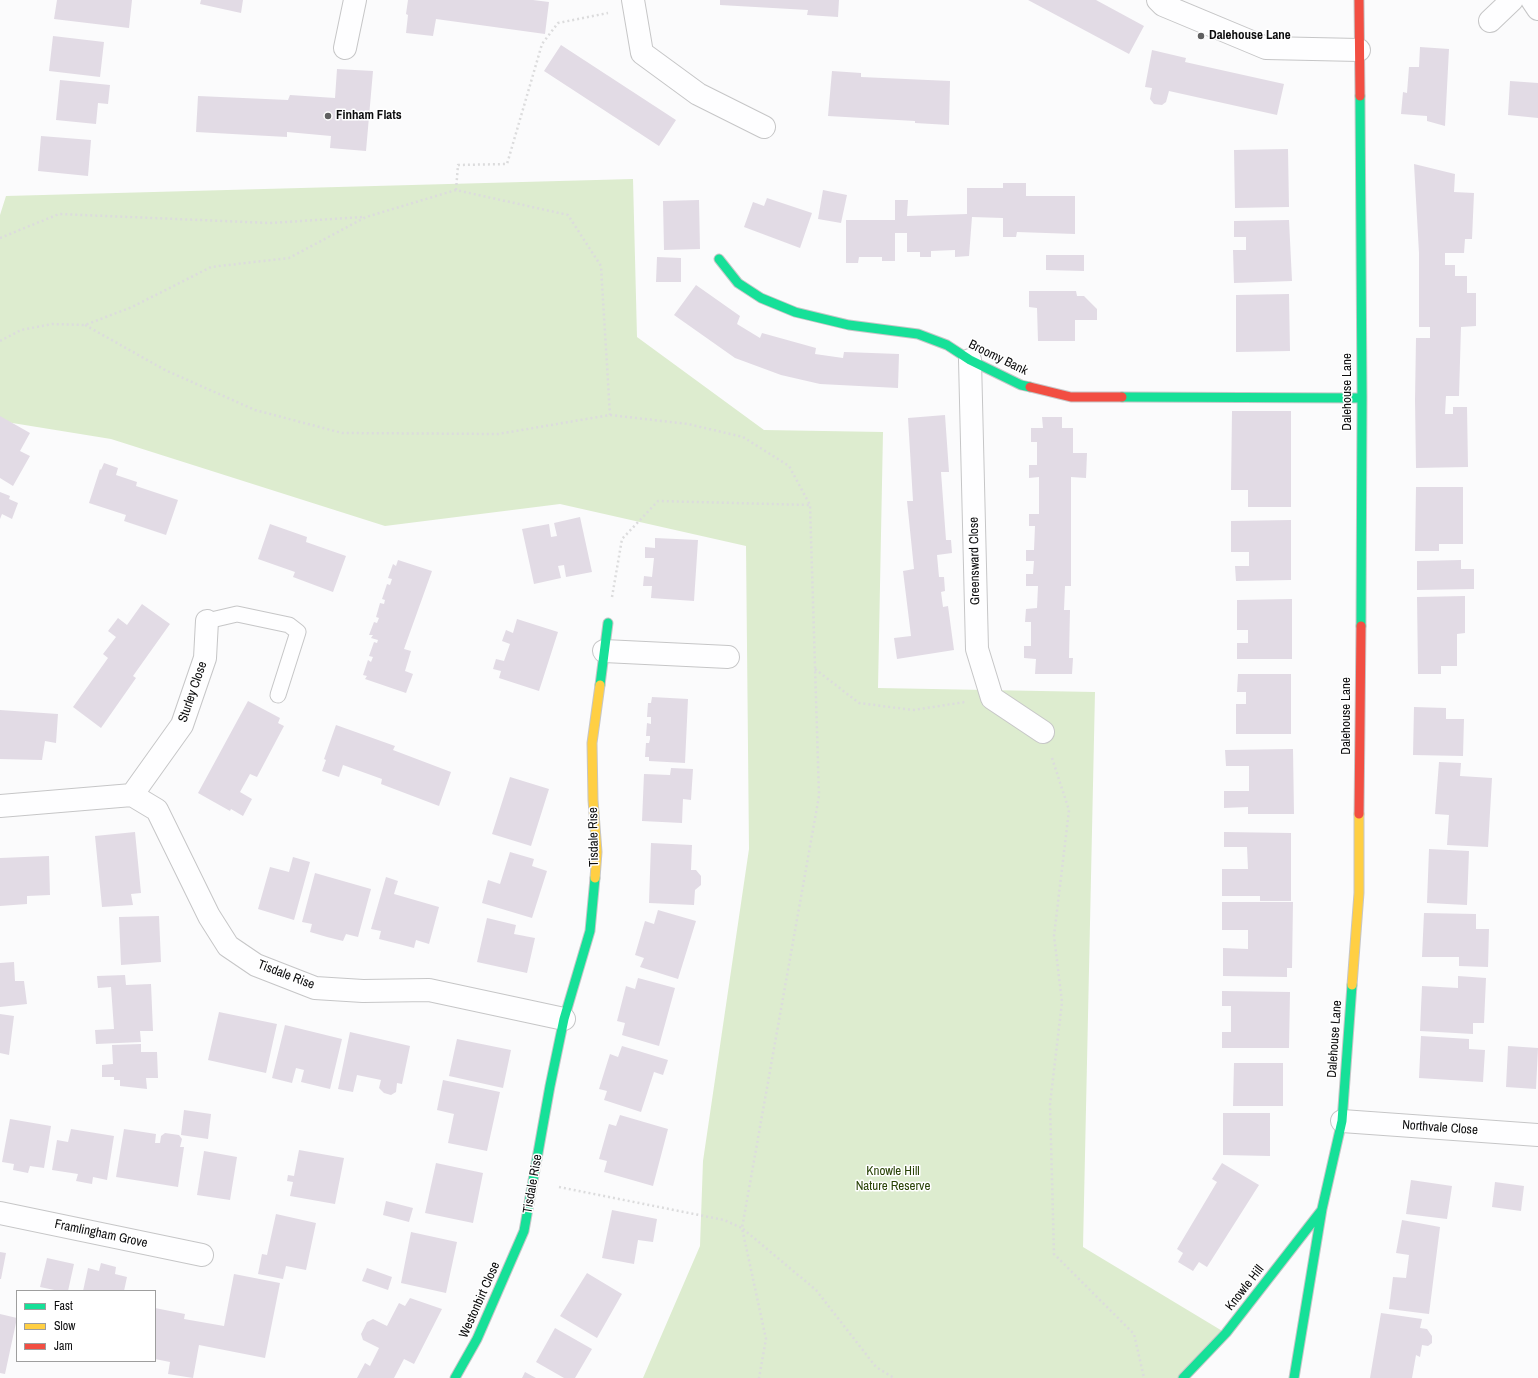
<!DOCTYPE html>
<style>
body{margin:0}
#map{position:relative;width:1538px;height:1378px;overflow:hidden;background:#fbfbfc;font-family:"Archivo Narrow",sans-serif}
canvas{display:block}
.legend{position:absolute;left:16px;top:1290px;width:140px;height:72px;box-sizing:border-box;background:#fff;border:1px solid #9e9e9e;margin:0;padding:5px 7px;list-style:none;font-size:12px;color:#0c0c0d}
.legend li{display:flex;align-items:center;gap:8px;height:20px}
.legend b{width:20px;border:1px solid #9e9e9e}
</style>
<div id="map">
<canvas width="1538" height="1378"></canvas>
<ul class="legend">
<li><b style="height:5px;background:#16e098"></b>Fast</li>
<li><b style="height:5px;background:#ffcf43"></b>Slow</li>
<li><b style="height:5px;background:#f24e42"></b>Jam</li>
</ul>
</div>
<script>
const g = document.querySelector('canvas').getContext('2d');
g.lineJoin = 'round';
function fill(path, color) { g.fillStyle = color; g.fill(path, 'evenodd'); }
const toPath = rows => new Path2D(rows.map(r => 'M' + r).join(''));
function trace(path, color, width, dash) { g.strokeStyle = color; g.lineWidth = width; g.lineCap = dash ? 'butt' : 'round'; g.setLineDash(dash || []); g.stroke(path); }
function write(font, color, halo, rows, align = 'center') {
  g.font = font + ' "Archivo Narrow",sans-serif'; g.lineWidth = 3; g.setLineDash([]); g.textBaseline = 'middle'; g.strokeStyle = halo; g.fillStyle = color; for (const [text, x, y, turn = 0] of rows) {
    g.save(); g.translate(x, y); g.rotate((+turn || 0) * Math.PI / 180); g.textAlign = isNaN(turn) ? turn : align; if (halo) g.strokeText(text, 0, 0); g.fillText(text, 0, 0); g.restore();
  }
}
fill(toPath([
 [633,179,637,337,764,430,883,432,878,688,1095,692,1083,1247,1224,1332,1179,1378,643,1378,700,1246,703,1161,749,849,746,546,560,504,385,526,111,439,0,421,0,215,6,196]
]), '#ddeccf');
fill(toPath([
 [57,0,132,0,129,28,54,19],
 [201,0,243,0,241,13,200,4],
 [408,0,533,0,549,2,545,34,436,19,433,36,406,33,408,15,406,14],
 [720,0,839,0,838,17,807,15,808,10,720,5],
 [1028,0,1096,0,1144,26,1129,54],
 [53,36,104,42,100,77,49,71],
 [561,45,676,120,659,146,544,71],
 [1420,47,1449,49,1445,126,1427,121,1427,116,1401,114,1403,92,1407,93,1409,67,1419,67],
 [1152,50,1186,58,1185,62,1284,84,1277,115,1169,91,1166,102,1162,105,1154,104,1150,99,1152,88,1145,87],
 [337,69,373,71,366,151,330,148,331,136,287,132,287,137,196,132,198,96,288,100,290,95,335,98],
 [832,71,861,73,861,77,950,81,949,125,915,123,915,121,828,116],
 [60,80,110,85,108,104,98,103,96,124,56,120],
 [1510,81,1538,83,1538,118,1508,115],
 [41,136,91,140,88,176,38,171],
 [1288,149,1289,207,1235,208,1234,150],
 [1414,164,1455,174,1454,192,1474,193,1472,239,1465,239,1464,253,1445,253,1445,265,1455,265,1455,276,1467,276,1467,293,1476,293,1476,326,1461,327,1459,396,1446,396,1445,414,1453,414,1453,407,1467,407,1468,467,1416,468,1415,400,1416,338,1430,338,1430,327,1419,327,1419,253],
 [1003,183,1026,183,1026,196,1075,196,1075,234,1017,232,1016,237,1003,237,1003,218,972,217,969,256,955,257,955,250,931,251,931,257,920,257,920,252,907,252,907,233,895,233,895,261,882,261,882,257,859,257,858,263,846,263,846,220,895,220,895,200,908,200,907,216,967,214,967,188,1003,188],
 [823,190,847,195,841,223,818,219],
 [767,198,812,213,800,248,744,227,753,202,764,206],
 [699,200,700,249,664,250,663,201],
 [1289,220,1292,281,1234,283,1233,250,1246,250,1246,237,1234,237,1234,221],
 [1046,255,1084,255,1084,271,1046,270],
 [657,257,681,258,681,282,656,282],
 [696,285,740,316,737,324,760,338,762,333,816,348,815,354,843,358,844,352,899,354,898,388,820,384,781,375,735,358,674,315],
 [1029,291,1076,291,1077,296,1084,296,1097,309,1097,320,1075,320,1075,341,1038,341,1037,308,1029,307],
 [1289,294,1290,351,1236,352,1236,295],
 [1232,411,1291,411,1291,507,1248,507,1248,490,1231,490],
 [945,415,949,472,941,472,946,540,951,540,952,553,937,555,939,577,944,577,945,591,941,592,943,607,948,606,954,650,897,659,894,638,911,636,903,571,914,569,907,501,913,501,908,418],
 [0,416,30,433,20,451,30,456,13,486,0,478],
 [1042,417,1062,417,1062,428,1073,428,1073,453,1087,453,1086,478,1071,477,1071,586,1065,586,1064,610,1070,610,1069,658,1073,658,1072,674,1035,674,1036,659,1024,658,1024,646,1031,646,1031,622,1025,622,1026,609,1037,608,1038,586,1026,586,1026,574,1033,574,1034,561,1026,561,1026,550,1034,550,1035,526,1029,526,1029,514,1039,514,1039,477,1029,478,1029,465,1037,465,1037,442,1031,442,1031,428,1043,428],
 [104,463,118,468,116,475,137,482,136,486,178,500,166,535,124,521,126,515,89,503,100,469,101,470],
 [1416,487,1463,487,1463,544,1439,544,1439,551,1415,551],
 [0,492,10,496,9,499,18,503,12,519,2,514,0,519],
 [580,517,592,572,566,577,564,565,558,566,561,578,534,584,522,529,549,524,551,537,557,536,554,523],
 [1291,520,1291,580,1236,581,1235,566,1249,566,1249,552,1231,552,1231,521],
 [270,524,307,537,306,542,346,556,333,592,293,577,295,572,258,559],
 [655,538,698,540,694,601,651,598,652,586,643,586,644,576,652,577,654,558,645,558,645,547,655,548],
 [398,560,432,571,404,649,411,651,405,671,413,674,406,693,365,679,367,676,363,675,368,660,371,662,373,657,369,656,374,642,377,643,378,640,371,638,373,635,369,635,374,622,377,623,379,618,376,617,380,603,384,604,385,600,382,599,387,584,390,585,392,579,388,578,393,564,396,566],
 [1461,560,1461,569,1474,569,1474,589,1417,590,1417,561],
 [1465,596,1465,633,1457,634,1457,666,1441,666,1441,674,1418,674,1417,597],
 [1292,599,1292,659,1237,659,1237,643,1248,643,1248,630,1237,630,1237,600],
 [142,604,170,624,133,676,136,678,101,728,73,707,108,658,103,654,116,637,108,631,118,618,127,625],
 [517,619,558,632,539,691,499,678,501,671,493,669,496,659,504,661,510,644,502,641,506,630,513,633],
 [1238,674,1291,674,1291,734,1236,734,1236,704,1246,704,1246,692,1237,692],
 [652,697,688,699,685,763,649,761,649,757,645,757,646,743,649,743,650,739,650,736,646,736,647,723,651,724,651,717,647,717,648,703,651,703],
 [248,701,280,718,278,723,284,726,257,777,250,774,240,792,252,799,243,816,231,809,230,811,198,793],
 [1414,707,1446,708,1446,719,1464,719,1463,756,1413,755],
 [0,710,58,714,56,743,45,741,42,760,0,759],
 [336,725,395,746,393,750,451,772,439,806,381,784,382,779,343,765,339,777,322,771,326,760,324,759],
 [1293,749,1294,814,1248,814,1248,807,1224,808,1224,791,1249,791,1249,766,1226,766,1225,750],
 [1439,762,1461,763,1460,776,1492,778,1488,847,1447,845,1449,815,1435,814],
 [671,768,693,769,691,800,683,799,682,823,642,821,644,774,670,775],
 [510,777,549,789,531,846,492,834],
 [135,832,141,893,131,894,133,905,102,907,95,836],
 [1224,832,1291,833,1291,901,1260,901,1260,896,1222,896,1222,869,1248,869,1247,847,1224,847],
 [651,843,692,845,691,870,696,870,701,876,701,885,695,890,694,905,649,903],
 [1429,849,1469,851,1467,905,1427,903],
 [510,852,534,859,532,866,547,871,532,918,482,903,488,880,500,884],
 [49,856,50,895,27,896,27,904,0,906,0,858],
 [293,857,310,862,294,920,258,909,270,867,289,872],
 [315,873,371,889,358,937,346,934,343,941,327,937,310,932,312,924,302,922],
 [386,877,398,881,394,894,439,907,429,944,416,940,414,948,399,944,379,939,381,931,371,929],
 [1222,902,1293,902,1292,968,1287,968,1287,977,1223,976,1223,948,1248,949,1248,930,1222,930],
 [658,910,696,921,678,979,640,967,644,958,635,955,645,921,654,924],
 [1424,913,1476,914,1476,929,1489,929,1488,967,1459,966,1459,957,1422,957],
 [159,916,161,962,121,965,119,917],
 [487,918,516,925,514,934,535,938,527,973,477,962],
 [14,962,15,981,24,981,27,1004,0,1007,0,963],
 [125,975,126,985,151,984,153,1031,140,1031,141,1042,96,1044,95,1030,114,1029,111,987,98,988,97,976],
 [1458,976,1486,978,1484,1023,1473,1023,1473,1034,1420,1031,1422,986,1458,988],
 [638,978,675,988,659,1046,622,1035,625,1023,617,1021,626,986,635,989],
 [1222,991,1290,992,1289,1048,1222,1048,1222,1032,1231,1032,1231,1006,1222,1006],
 [219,1012,277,1024,266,1073,208,1060],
 [0,1014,14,1016,9,1055,0,1053],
 [285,1025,342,1039,330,1089,301,1082,304,1070,296,1068,292,1083,272,1078],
 [350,1032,410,1046,402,1084,397,1083,396,1092,391,1095,384,1093,379,1088,381,1080,357,1075,353,1092,338,1089],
 [1421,1036,1469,1039,1469,1049,1485,1050,1483,1082,1419,1078],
 [457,1039,511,1050,503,1088,449,1076],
 [141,1044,141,1052,157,1052,158,1078,146,1078,147,1089,120,1086,120,1080,114,1080,114,1077,102,1077,102,1065,113,1064,112,1045],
 [622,1046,668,1060,663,1075,654,1072,641,1112,604,1100,607,1091,599,1089,610,1054,618,1057],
 [1508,1046,1538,1048,1536,1089,1506,1087],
 [1234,1063,1283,1063,1283,1106,1233,1106],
 [443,1080,500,1092,487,1151,448,1143,454,1114,437,1110],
 [184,1110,211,1114,208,1139,181,1135],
 [1223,1113,1270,1113,1270,1156,1223,1155],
 [620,1115,668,1129,653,1186,604,1172,607,1161,599,1159,609,1124,616,1126],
 [10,1119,51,1126,44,1168,30,1166,28,1173,13,1170,14,1164,2,1162],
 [71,1129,114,1136,107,1180,93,1177,92,1184,76,1181,78,1174,52,1170,57,1140,68,1142],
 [124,1129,156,1134,155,1143,160,1143,161,1136,165,1133,179,1135,182,1139,180,1147,184,1147,178,1187,116,1177],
 [299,1150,344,1158,335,1204,290,1196,293,1182,287,1181,288,1175,294,1176],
 [204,1151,237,1157,230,1200,197,1195],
 [436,1163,483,1173,473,1223,425,1213],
 [1222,1163,1259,1185,1207,1267,1199,1262,1193,1271,1178,1262,1183,1253,1177,1249,1217,1182,1212,1179],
 [1411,1180,1452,1186,1447,1219,1406,1214],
 [1495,1182,1524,1186,1521,1211,1492,1207],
 [386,1201,413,1208,409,1222,383,1215],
 [612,1210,657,1219,653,1242,638,1240,634,1264,602,1258],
 [276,1214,316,1223,306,1270,286,1266,283,1279,258,1274,262,1254,267,1255],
 [1402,1220,1440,1227,1429,1314,1389,1309,1393,1277,1406,1278,1409,1255,1396,1253],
 [411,1232,457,1242,446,1293,401,1283],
 [0,1252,6,1253,1,1279,0,1279],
 [47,1258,74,1264,68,1291,59,1291,40,1287],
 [101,1263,116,1267,115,1274,127,1277,124,1291,83,1291,88,1268,99,1271],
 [367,1268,392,1277,388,1290,362,1281],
 [587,1273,622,1294,597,1338,560,1316],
 [234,1274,280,1283,265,1358,199,1345,193,1378,168,1374,170,1362,155,1359,155,1308,185,1314,184,1319,224,1326],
 [410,1298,442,1309,414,1364,404,1359,394,1378,357,1378,365,1363,370,1366,379,1348,363,1340,361,1334,367,1322,373,1319,387,1326,399,1303,405,1306],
 [1381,1313,1422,1319,1420,1328,1427,1329,1432,1336,1432,1343,1428,1346,1422,1345,1420,1357,1416,1355,1412,1378,1370,1378],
 [0,1314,17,1318,5,1374,0,1373],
 [555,1328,592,1349,575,1378,564,1378,536,1362],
 [525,1372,536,1378,522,1378]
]), '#e2dbe5');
const lane = toPath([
 [207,621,237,614,289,625,298,632,278,695]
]);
const street = toPath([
 [633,0,642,53,698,94,764,127],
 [1158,0,1163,5,1266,48,1359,50],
 [1532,0,1538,9],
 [1490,21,1512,0],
 [345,48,355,0],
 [970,360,977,649,992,698,1043,732],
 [604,651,728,657],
 [132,795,182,725,205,658,207,621],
 [0,806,132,795,157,810,209,916,228,946,256,965,315,988,363,991,429,990,564,1019],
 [1342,1121,1538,1135],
 [0,1213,202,1255]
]);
const fast = toPath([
 [1360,96,1362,398,1361,626],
 [719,259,738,283,761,298,795,312,849,325,918,334,947,345,970,360,1021,385,1030,387],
 [1122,397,1362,398],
 [600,685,608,623],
 [455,1378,477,1339,524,1231,550,1086,564,1019,590,931,595,878],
 [1183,1378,1226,1333,1321,1211],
 [1294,1378,1322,1209,1342,1121,1352,985]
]);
const slow = toPath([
 [595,878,597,852,593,800,592,743,600,685],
 [1352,985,1359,893,1359,814]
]);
const jam = toPath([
 [1359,0,1360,96],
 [1030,387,1071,397,1122,397],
 [1359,814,1361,626]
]);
trace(lane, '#c6c6c7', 17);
trace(street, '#c6c6c7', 24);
trace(fast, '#c6c6c7', 11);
trace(slow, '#c6c6c7', 11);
trace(jam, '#c6c6c7', 11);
trace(toPath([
 [456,190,458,165,507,164,542,44,558,23,608,13],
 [0,238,59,214,270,223,363,217],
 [85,325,165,370,255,410,342,433,498,434,610,415,688,424,743,437,789,466,810,505,819,796,742,1228,816,1290,876,1367,894,1378],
 [0,341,21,330,52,324,85,325,132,307,211,267,289,258,366,217,456,190,568,215,601,266,610,415],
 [612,597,622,539,658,501,810,505],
 [815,669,859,703,913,710,965,702],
 [1052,758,1069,810,1054,936,1062,1002,1050,1104,1054,1254,1134,1334,1144,1378],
 [559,1187,724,1220,742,1228,766,1339,759,1378]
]), '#dcdcdd', 2.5, [2, 3]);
trace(lane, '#fefeff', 15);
trace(street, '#fefeff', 22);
trace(fast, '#16e098', 9);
trace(slow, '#ffcf43', 9);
trace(jam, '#f24e42', 9);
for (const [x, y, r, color] of [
 [1201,36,4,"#606061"],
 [328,116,4,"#606061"]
]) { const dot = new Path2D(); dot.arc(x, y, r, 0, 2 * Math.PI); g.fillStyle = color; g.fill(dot); trace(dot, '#fff', 1.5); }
write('bold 13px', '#0c0c0d', '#fff', [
 ["Dalehouse Lane",1209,36],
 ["Finham Flats",336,116]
], 'left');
write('13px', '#0c0c0d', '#fff', [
 ["Broomy Bank",998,358,26],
 ["Dalehouse Lane",1348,392,-90],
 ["Greensward Close",975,561,-91],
 ["Sturley Close",193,692,-71],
 ["Dalehouse Lane",1347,716,-90],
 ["Tisdale Rise",594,837,-91],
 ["Tisdale Rise",286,975,21],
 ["Dalehouse Lane",1335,1039,-86],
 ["Northvale Close",1440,1128,4],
 ["Tisdale Rise",533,1184,-80],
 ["Framlingham Grove",101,1234,12],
 ["Knowle Hill",1245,1288,-52],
 ["Westonbirt Close",480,1300,-66]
]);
write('13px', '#294206', '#fff', [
 ["Knowle Hill",893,1172],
 ["Nature Reserve",893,1187]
]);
</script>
